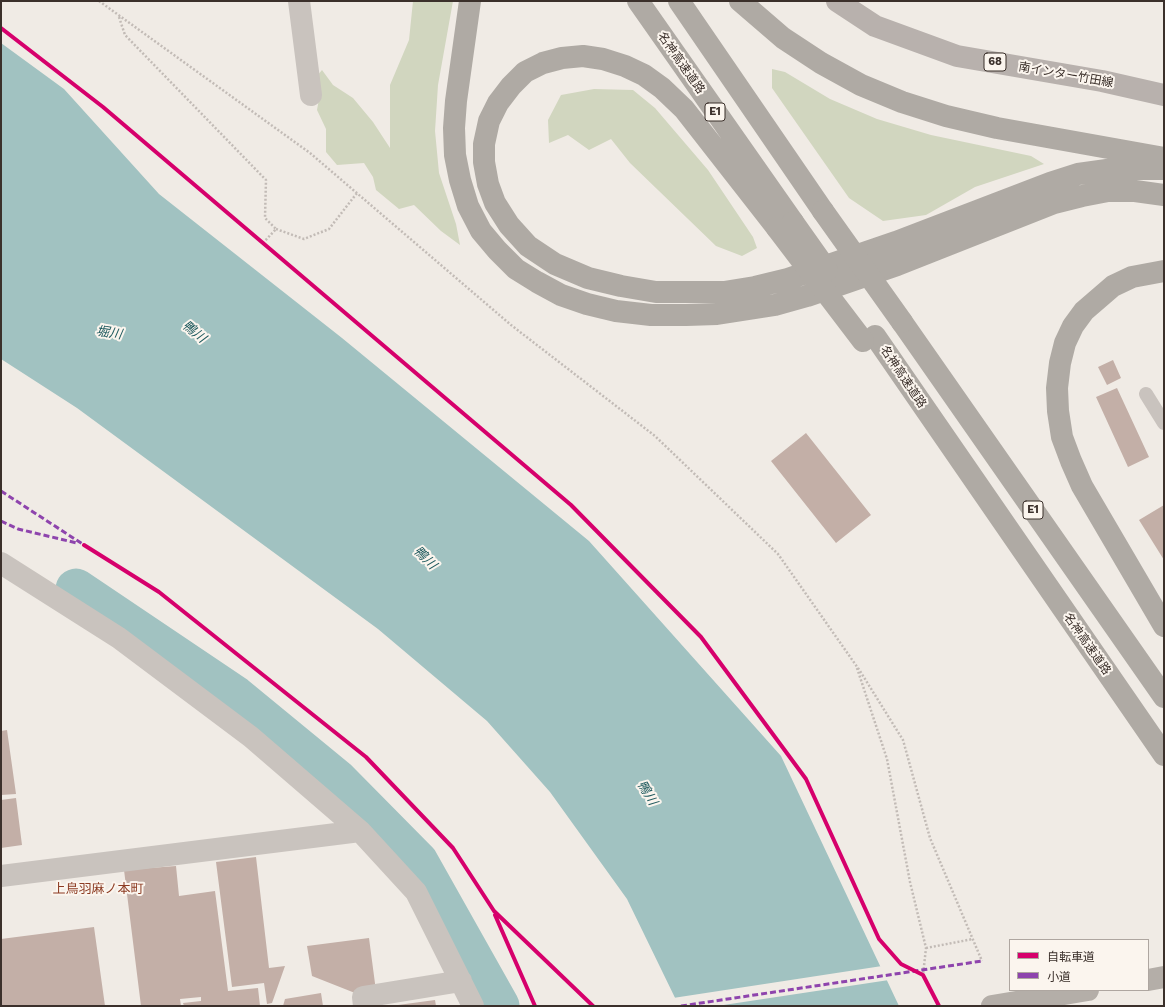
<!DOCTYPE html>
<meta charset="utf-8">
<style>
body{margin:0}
#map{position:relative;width:1165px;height:1007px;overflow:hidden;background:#f0ebe5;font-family:"Work Sans","Noto Sans JP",sans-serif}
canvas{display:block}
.frame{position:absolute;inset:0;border:2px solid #3b302b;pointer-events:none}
.legend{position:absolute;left:1009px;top:939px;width:140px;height:52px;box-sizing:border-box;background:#fbf5ee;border:1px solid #aea6a0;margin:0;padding:5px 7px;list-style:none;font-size:12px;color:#3b302b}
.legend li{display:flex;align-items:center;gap:8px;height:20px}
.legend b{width:20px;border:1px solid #aea6a0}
</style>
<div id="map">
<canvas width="1165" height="1007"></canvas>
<div class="frame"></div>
<ul class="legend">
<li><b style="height:5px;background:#d6006c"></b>自転車道</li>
<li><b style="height:5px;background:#8e44ad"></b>小道</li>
</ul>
</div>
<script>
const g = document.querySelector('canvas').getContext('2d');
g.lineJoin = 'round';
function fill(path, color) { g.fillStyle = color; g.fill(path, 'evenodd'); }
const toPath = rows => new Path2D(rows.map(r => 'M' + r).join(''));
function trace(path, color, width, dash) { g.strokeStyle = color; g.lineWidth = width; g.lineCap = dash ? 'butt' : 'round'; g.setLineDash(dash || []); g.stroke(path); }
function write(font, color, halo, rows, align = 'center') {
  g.font = font + ' "Work Sans","Noto Sans JP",sans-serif'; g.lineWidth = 4; g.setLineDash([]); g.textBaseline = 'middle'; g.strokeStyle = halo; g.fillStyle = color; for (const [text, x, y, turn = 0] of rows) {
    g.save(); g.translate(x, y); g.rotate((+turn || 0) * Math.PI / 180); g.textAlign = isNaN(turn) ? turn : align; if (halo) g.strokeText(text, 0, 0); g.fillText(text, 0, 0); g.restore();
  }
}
fill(toPath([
 [413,1,453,1,438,85,435,131,439,173,456,224,460,245,441,231,414,205,399,209,376,190,373,177,364,163,337,165,326,152,326,129,317,110,320,93,317,76,322,70,333,85,353,98,373,122,390,148,390,85,409,40],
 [772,69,785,72,830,99,877,119,931,135,1031,156,1044,164,975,187,926,215,883,221,849,198,772,88],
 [594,89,633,90,655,108,708,170,753,237,757,248,742,256,716,246,630,163,611,139,589,150,568,135,549,143,548,120,561,95]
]), '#d1d6bf');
fill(toPath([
 [1,43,64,89,159,194,342,338,589,541,781,756,899,1006,679,1006,627,899,550,792,487,721,378,629,77,408,1,359]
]), '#a1c2c1');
fill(toPath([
 [882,966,889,980,717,1006,677,1006,673,998]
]), '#f0ebe5');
trace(toPath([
 [76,589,235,696,336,779,418,862,499,1006]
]), '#a1c2c1', 41);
fill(toPath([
 [1113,360,1121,378,1107,385,1098,367],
 [1117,388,1149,457,1128,467,1096,397],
 [806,433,871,515,836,543,771,461],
 [1164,505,1164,560,1139,520],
 [7,730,16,794,1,795,1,731],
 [16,798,22,845,1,848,1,800],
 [256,857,269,968,285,966,272,1003,267,1004,264,983,232,987,216,862],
 [176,866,179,896,215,891,228,991,258,988,260,1006,184,1006,183,1003,201,1001,201,997,180,999,181,1006,141,1006,124,870],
 [94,927,105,1006,1,1006,1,939],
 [369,938,376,991,355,993,312,976,307,946],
 [321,993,323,1006,283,1006,285,999],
 [435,1000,436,1006,398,1006,398,1005]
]), '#c3afa7');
trace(toPath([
 [99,1,310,153,511,325,655,436,778,554,860,671,903,740,930,838,982,961],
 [119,17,125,35,266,180,265,218,276,229,263,243],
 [276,229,304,239,329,229,357,193],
 [857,668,887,759,910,882,926,948,923,975],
 [926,948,973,939]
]), '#c2bbb6', 2.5, [2, 2]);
trace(toPath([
 [1146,394,1164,423]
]), '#c9c3be', 14);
trace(toPath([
 [299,1,311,95],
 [1,563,119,638,251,737,360,831,416,892,473,1006],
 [1,876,360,831],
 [364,1006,363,997,461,981]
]), '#c9c3be', 22);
trace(toPath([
 [837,1,875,26,957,56,1102,81,1164,95]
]), '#b8b1ad', 22);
trace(toPath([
 [1148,980,1164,977],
 [992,1006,1088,990]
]), '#b4aea8', 22);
trace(toPath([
 [470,1,456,101,454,128,455,155,460,180,468,206,481,231,497,250,516,269,537,282,561,295,587,304,616,311,651,315,686,315,717,314,775,305,807,296,897,265,1054,203,1082,196,1108,191,1135,191,1164,195],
 [638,1,793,222],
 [679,1,823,211],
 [740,1,783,38,821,63,861,85,902,102,946,116,997,128,1164,158],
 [777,228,684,109,662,88,644,75,625,66,603,59,583,56,562,58,543,63,525,72,511,86,498,103,489,121,484,144,484,162,488,184,495,203,509,225,528,246,555,264,588,278,621,286,656,292,724,292,755,287,788,279,896,242,1050,183,1078,174,1114,169,1164,169],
 [1164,271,1132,277,1113,286,1084,311,1073,326,1065,343,1060,363,1057,388,1058,411,1062,437,1071,461,1082,486,1164,626],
 [902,322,1164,697],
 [875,336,1164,755]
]), '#afaaa4', 22);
trace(toPath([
 [823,211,902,322],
 [793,222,827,270],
 [777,228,863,341]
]), '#afaaa4', 22);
trace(toPath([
 [1,491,84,545],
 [1,521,18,529,77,543],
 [681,1006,982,961]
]), '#8e44ad', 3, [6, 3]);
trace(toPath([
 [1,28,103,107,571,505,701,637,806,779,879,939,901,964,923,975,939,1006],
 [84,545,159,592,366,757,453,848,494,911,593,1006],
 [495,915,535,1006]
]), '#d6006c', 4);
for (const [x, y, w] of [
 [995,62,22],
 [715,112,20],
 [1033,510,20]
]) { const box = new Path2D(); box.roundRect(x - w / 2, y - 9, w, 18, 3); g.fillStyle = '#fbf5ee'; g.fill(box); trace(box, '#3b302b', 1); }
write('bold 11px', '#3b302b', null, [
 ["68",995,62],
 ["E1",715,112],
 ["E1",1033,510]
]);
write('12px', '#3b302b', '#fbf5ee', [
 ["名神高速道路",681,63,55],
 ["南インター竹田線",1066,75,10],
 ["名神高速道路",903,377,56],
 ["名神高速道路",1087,644,55]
]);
write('italic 13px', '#1f5a5e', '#fbf5ee', [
 ["鴨川",194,332,39],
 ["堀川",109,333,9],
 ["鴨川",425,558,45],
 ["鴨川",647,793,59]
]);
write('13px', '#8c3b22', '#fbf5ee', [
 ["上鳥羽麻ノ本町",98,889]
]);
</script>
